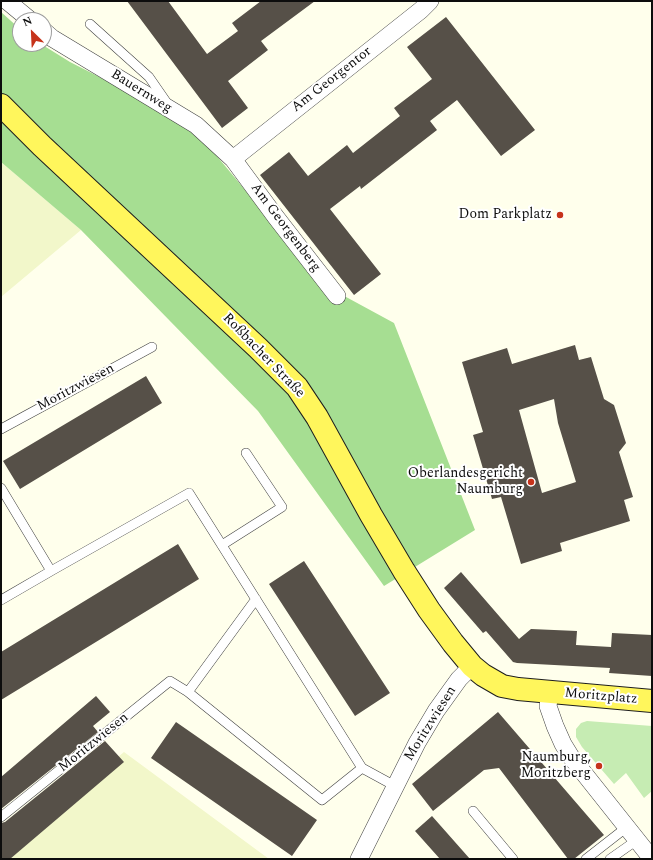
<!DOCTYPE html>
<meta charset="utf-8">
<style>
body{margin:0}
#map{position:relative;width:653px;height:860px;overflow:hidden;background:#ffffec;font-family:Spectral,serif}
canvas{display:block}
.frame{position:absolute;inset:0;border:2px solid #0d0d0d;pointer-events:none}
.north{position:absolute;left:12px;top:12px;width:40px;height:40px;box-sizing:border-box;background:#fff;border:1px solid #9e9e9e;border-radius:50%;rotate:336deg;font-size:11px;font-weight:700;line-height:16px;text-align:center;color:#0d0d0d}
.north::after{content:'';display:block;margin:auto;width:14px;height:18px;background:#c6331b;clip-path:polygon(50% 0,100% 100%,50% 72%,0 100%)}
</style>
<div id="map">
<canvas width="653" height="860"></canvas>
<div class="frame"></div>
<div class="north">N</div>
</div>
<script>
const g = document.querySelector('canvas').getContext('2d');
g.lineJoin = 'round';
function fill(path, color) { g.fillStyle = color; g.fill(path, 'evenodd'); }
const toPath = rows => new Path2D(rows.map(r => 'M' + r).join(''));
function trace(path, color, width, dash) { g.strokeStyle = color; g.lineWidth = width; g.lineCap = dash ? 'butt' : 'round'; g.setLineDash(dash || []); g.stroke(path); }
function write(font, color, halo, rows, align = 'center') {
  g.font = font + ' Spectral,serif'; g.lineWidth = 4; g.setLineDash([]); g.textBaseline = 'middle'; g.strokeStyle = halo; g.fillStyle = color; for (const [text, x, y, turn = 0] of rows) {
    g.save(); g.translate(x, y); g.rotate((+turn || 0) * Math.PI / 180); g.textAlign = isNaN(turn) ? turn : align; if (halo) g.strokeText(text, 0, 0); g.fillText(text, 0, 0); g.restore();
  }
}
fill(toPath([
 [1,162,81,230,1,297],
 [124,752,269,859,1,859,1,854]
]), '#f2f7ca');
fill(toPath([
 [587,721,652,726,652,791,644,798,626,773,614,784,582,747,576,737,576,729,581,723]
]), '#c6ecb3');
fill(toPath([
 [1,12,20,29,20,44,41,44,70,62,172,114,216,155,324,285,394,323,475,530,384,586,258,411,81,230,1,162]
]), '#a6de92');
fill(toPath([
 [127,1,168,1,207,54,238,31,232,23,261,1,315,1,261,41,268,50,228,81,248,108,222,128],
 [446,17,535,130,501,156,457,100,430,121,437,130,361,189,360,186,330,209,381,274,354,295,260,175,289,152,308,176,347,145,353,153,400,116,394,108,432,79,407,47],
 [575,345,579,360,591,357,604,399,614,405,626,443,619,452,633,497,624,500,630,521,560,543,562,551,521,564,501,497,492,499,473,435,483,432,462,362,507,348,512,364],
 [554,399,558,423,576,482,542,493,519,410],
 [146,376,162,403,20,489,3,461],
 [178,544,199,579,1,700,1,652],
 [304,561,390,693,355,716,269,584],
 [461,572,519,639,531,629,577,631,576,645,611,647,612,633,652,635,652,676,609,673,610,668,517,663,513,662,486,631,483,633,444,588],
 [96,696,110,712,93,726,98,732,1,809,1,777],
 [498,712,604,835,574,859,568,859,499,768,484,770,433,811,412,784],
 [176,722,317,820,292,856,151,758],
 [105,741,124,762,10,859,1,859,1,823,5,822],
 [432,816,470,859,440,859,415,831]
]), '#565048');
const service = toPath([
 [90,24,149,77,167,103],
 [1,429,152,347],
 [1,488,51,571,189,493,362,768,395,786],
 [222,545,282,507,246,453],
 [1,600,51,571],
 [188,692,256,599],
 [473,811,513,859],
 [1,817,170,681,188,692,322,800,362,768],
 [586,859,627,827],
 [610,859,637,840]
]);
const minor = toPath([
 [7,1,30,20],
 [44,31,52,38,196,125,233,159,275,216,337,296],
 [233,159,421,10,430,1],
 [550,692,548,706,555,726,563,744,571,757,652,859],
 [359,859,417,743,436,711,459,679,472,666]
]);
const primary = toPath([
 [1,105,42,146,258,348,297,387,317,417,371,515,404,571,429,610,453,643,472,666,483,675,502,686,518,689,652,701]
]);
trace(service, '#404040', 10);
trace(minor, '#404040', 18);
trace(primary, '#1e1e1e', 24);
trace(service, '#fff', 9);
trace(minor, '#fff', 17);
trace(primary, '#fff65c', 22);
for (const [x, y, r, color] of [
 [560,215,4,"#c6331b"],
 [531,482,4,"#c6331b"],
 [599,766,4,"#c6331b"]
]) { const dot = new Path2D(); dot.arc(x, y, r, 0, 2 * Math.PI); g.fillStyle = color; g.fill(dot); trace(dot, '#fff', 1.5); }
write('14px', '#0d0d0d', '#fff', [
 ["Am Georgentor",332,80,-38],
 ["Bauernweg",141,92,32],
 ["Am Georgenberg",285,228,53],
 ["Roßbacher Straße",263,356,46],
 ["Moritzwiesen",76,388,-28],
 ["Moritzplatz",601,697,5],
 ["Moritzwiesen",431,724,-58],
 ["Moritzwiesen",94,743,-39]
]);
write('14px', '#0d0d0d', '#fff', [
 ["Dom Parkplatz",552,215],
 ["Oberlandesgericht",523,474],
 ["Naumburg",523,490],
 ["Naumburg,",591,758],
 ["Moritzberg",591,774]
], 'right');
</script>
